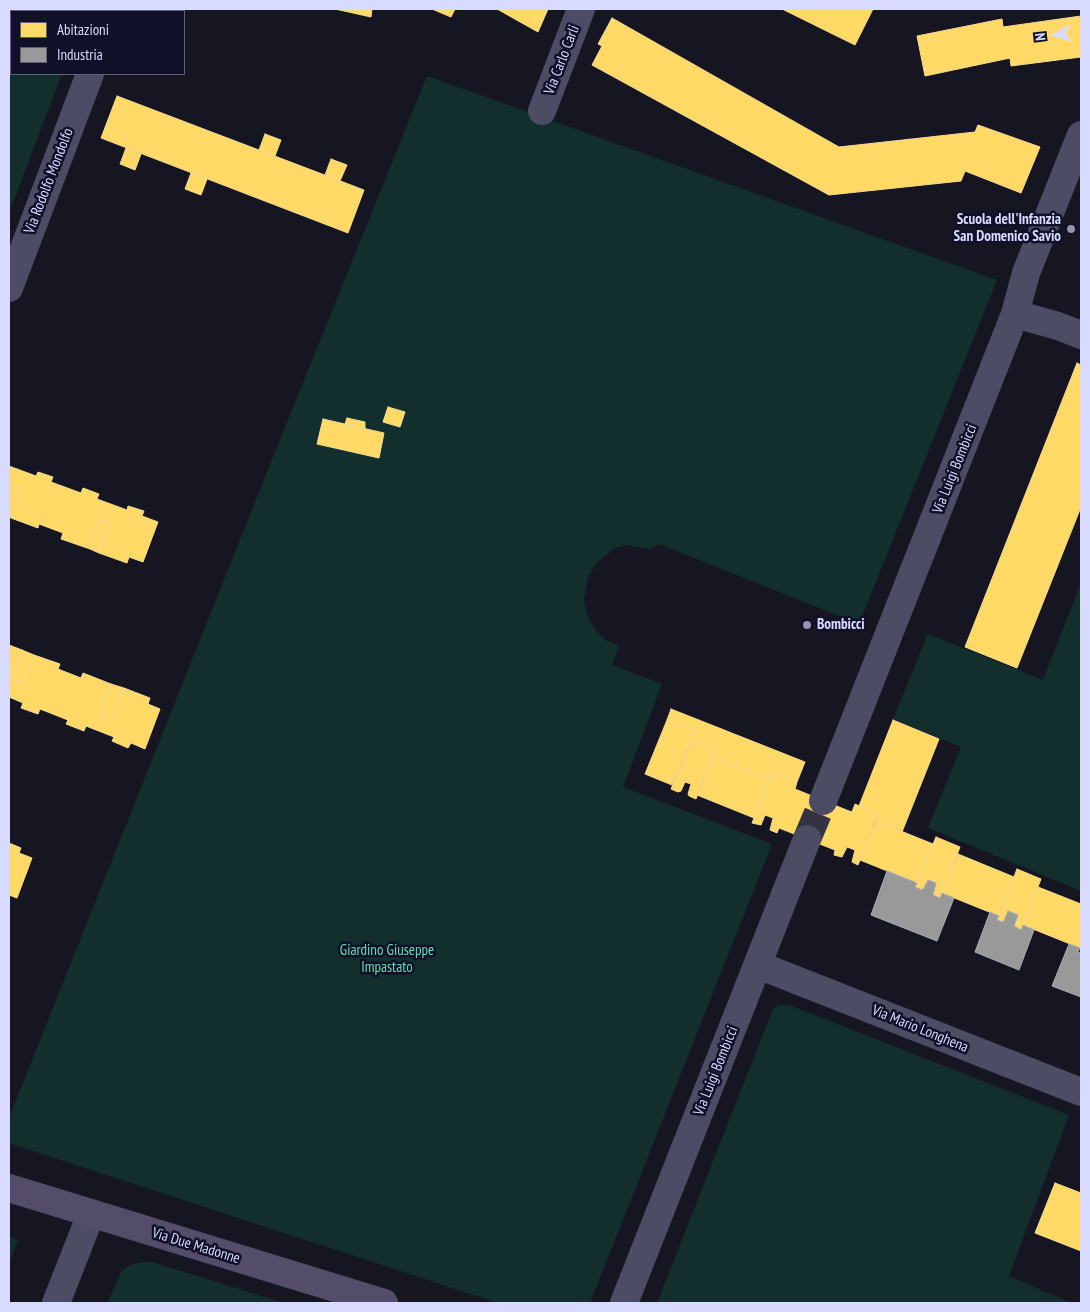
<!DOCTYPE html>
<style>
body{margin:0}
#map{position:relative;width:1090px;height:1312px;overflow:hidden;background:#161623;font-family:"PT Sans Narrow",sans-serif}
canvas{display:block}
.frame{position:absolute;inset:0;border:10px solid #d9daff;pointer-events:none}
.legend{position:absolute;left:10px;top:10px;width:175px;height:65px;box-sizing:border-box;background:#111029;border:1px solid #61617f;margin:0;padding:6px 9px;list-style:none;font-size:15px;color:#d9daff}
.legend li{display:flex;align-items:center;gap:10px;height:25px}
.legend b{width:25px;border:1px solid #61617f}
.north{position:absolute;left:1030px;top:10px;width:50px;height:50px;-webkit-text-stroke:4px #111029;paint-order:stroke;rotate:263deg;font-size:14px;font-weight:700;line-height:20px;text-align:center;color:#d9daff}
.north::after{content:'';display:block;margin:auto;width:18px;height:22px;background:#d9daff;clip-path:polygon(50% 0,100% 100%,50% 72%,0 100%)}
</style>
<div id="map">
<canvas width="1090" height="1312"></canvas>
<div class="frame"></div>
<ul class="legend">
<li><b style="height:14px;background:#ffd966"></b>Abitazioni</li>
<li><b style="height:14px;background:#999"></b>Industria</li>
</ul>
<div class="north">N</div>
</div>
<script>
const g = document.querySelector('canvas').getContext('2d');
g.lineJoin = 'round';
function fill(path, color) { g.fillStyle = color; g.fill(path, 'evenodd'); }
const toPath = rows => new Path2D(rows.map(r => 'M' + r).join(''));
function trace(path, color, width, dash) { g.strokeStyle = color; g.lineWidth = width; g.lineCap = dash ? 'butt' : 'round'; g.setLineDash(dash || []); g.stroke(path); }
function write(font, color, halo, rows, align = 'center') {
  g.font = font + ' "PT Sans Narrow",sans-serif'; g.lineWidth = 5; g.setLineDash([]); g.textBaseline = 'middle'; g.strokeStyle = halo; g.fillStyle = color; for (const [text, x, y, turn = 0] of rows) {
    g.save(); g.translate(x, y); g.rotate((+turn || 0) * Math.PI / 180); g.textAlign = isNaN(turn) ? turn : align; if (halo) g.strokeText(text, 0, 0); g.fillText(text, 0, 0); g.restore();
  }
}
fill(toPath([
 [9,9,86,9,85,11,11,11,11,74,62,74,9,213],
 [427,76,997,280,859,624,659,544,650,549,627,545,613,549,596,564,588,577,584,600,588,618,598,633,606,640,619,646,612,665,662,684,623,787,772,844,590,1303,498,1303,9,1143,9,1118,279,442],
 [1081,583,1081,891,928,828,961,747,893,719,928,634,1043,680],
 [779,1005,789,1005,1069,1115,1009,1276,1071,1303,657,1303,773,1009],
 [9,1237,18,1240,9,1263],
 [144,1262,152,1262,284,1303,107,1303,122,1271,130,1265]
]), '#132f2d');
const homes = toPath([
 [335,9,372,9,371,17,335,9],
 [432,9,455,9,451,17,432,9],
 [497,9,548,9,538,32,497,9],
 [782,9,873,9,855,45,782,9],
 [1081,16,1081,57,1011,66,1010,58,925,76,917,36,1002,19,1003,27,1081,16],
 [612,18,839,147,975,132,978,125,1040,147,1021,193,965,171,961,181,829,195,592,65,602,46,598,44,612,18],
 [117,96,364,190,348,233,101,138,117,96],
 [265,134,281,140,275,156,259,150,265,134],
 [126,148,141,154,135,170,120,164,126,148],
 [331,159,347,165,340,181,325,175,331,159],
 [191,173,207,179,201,195,185,189,191,173],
 [1077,363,1081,365,1081,507,1017,668,965,647,1077,363],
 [388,407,405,412,400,427,383,422,388,407],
 [347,418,365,422,365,429,345,424,347,418],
 [323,419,384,433,379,458,317,444,323,419],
 [9,466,36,476,38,472,53,477,51,482,81,493,83,488,99,494,97,499,127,510,128,506,144,511,142,516,158,522,143,562,129,557,127,563,99,553,110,523,100,519,90,549,61,539,63,533,39,524,38,528,11,518,21,489,9,485,9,466],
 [9,485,21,489,11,518,9,517,9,485],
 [100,519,110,523,99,553,90,549,100,519],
 [9,645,22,650,11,679,23,683,34,655,60,664,58,669,81,678,83,673,111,684,100,713,112,717,124,688,150,698,148,704,160,709,145,749,131,743,128,748,112,741,114,737,86,726,84,731,66,724,68,720,40,709,38,714,21,708,23,703,9,697,9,645],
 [22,650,34,655,23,683,11,679,22,650],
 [111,684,124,688,112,717,100,713,111,684],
 [671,709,805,762,797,782,773,772,770,779,712,757,715,750,692,741,696,731,667,720,671,709],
 [667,720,696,731,672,785,645,774,667,720],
 [893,720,939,739,902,832,876,821,878,814,859,806,893,720],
 [692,741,715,750,696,799,689,796,688,794,691,784,685,782,681,791,678,792,671,789,692,741],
 [712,757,770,779,754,818,697,795,712,757],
 [773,772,797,782,795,789,849,811,852,812,855,804,878,814,858,865,852,862,855,850,847,847,842,857,834,855,835,850,779,828,777,833,770,830,773,818,765,815,761,825,752,823,773,772],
 [876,821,933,844,917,883,860,860,876,821],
 [936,837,960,847,940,898,933,895,936,883,928,880,924,888,922,890,915,887,936,837],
 [9,843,21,848,19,853,32,858,17,898,9,895,9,843],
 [958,854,1014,877,999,916,942,893,958,854],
 [1017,869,1041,879,1021,930,1014,926,1018,915,1008,911,1004,921,1002,922,997,920,1017,869],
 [1038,887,1081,904,1080,948,1023,925,1038,887],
 [1055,1183,1081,1193,1081,1251,1035,1233,1055,1183]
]);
fill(homes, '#ffd966');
trace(homes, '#f4d994', 1);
const industry = toPath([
 [887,871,917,883,915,887,922,890,924,888,928,880,936,883,933,895,940,898,942,893,954,898,937,941,871,915,887,871],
 [1008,911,1018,915,1014,926,1021,930,1023,925,1034,930,1019,970,975,952,990,912,999,916,997,920,1002,922,1004,921,1008,911],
 [1069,944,1080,948,1078,952,1081,953,1081,997,1052,986,1069,944]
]);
fill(industry, '#999');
trace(industry, '#acacb8', 1);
trace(toPath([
 [807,839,823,801]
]), '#334', 28, [28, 14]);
trace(toPath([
 [114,11,115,9],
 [542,111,581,9],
 [9,288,90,74],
 [1015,314,1058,326,1081,335],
 [823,801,1015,314,1026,273,1081,135],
 [758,965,1081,1092],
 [56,1303,91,1214],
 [624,1303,807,839]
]), '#4c4d64', 28);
trace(toPath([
 [9,1188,384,1303]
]), '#534d69', 28);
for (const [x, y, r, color] of [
 [1071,229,5,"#9595b2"],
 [807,625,5,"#9595b2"]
]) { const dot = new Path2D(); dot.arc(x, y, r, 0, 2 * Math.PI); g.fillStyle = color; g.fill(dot); trace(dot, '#111029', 2); }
write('15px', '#d9daff', '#111029', [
 ["Via Carlo Carli",562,60,-69],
 ["Via Rodolfo Mondolfo",49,181,-69],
 ["Via Luigi Bombicci",955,469,-68],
 ["Via Mario Longhena",920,1029,22],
 ["Via Luigi Bombicci",716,1071,-68],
 ["Via Due Madonne",196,1246,17]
]);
write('bold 15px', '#d9daff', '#111029', [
 ["Scuola dell'Infanzia",1061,220],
 ["San Domenico Savio",1061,237],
 ["Bombicci",817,625,"left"]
], 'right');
write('15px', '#63e0b0', '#111029', [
 ["Giardino Giuseppe",387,951],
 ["Impastato",387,968]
]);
</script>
